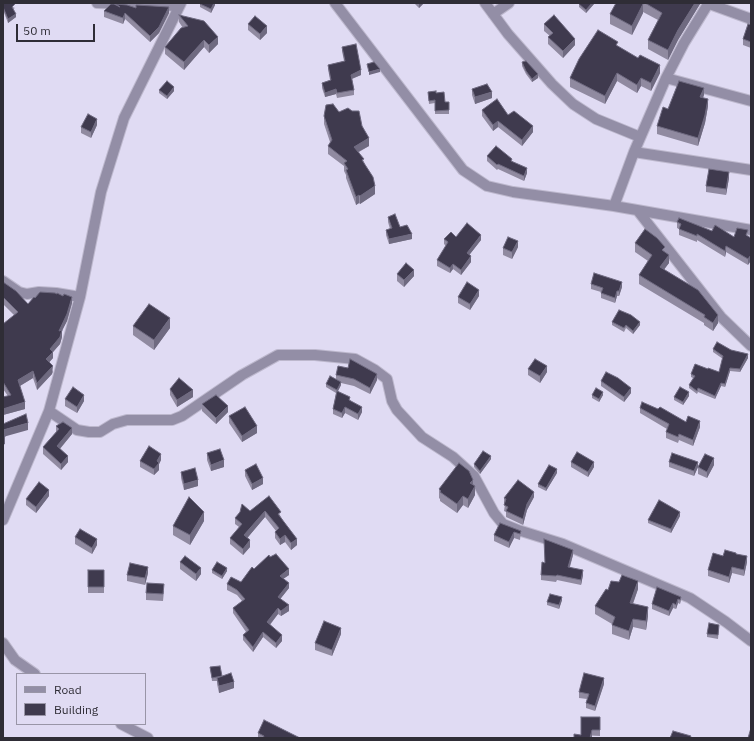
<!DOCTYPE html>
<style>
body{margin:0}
#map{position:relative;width:754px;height:741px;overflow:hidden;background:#e0dbf3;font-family:"IBM Plex Sans",sans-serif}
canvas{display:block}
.frame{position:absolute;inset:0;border:4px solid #2f2d36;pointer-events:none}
.legend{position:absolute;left:16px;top:673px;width:130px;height:52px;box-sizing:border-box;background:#e0dbf3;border:1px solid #9995a7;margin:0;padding:5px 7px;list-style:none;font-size:12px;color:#2f2d36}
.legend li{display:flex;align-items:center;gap:8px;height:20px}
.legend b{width:20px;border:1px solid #9995a7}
.scale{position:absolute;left:16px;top:24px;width:79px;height:18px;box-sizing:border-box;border:2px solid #2f2d36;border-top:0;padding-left:5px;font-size:12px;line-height:14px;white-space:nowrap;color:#2f2d36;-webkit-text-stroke:3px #e0dbf3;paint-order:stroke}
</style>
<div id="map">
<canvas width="754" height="741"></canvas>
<div class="frame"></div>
<ul class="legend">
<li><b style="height:5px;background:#938ea6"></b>Road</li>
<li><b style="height:11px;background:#3f3a4e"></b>Building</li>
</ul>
<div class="scale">50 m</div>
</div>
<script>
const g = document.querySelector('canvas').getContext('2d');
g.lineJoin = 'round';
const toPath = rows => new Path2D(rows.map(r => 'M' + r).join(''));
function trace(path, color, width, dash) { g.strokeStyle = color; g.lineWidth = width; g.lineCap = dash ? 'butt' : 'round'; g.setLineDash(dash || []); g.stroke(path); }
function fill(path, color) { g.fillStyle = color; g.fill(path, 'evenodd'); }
const street = toPath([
 [97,3,179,6],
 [335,3,463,170,487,186,513,192,614,206,751,230],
 [485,3,508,34,552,84,573,104,596,119,640,137],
 [707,3,751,19],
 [493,14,509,3],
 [666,78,751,101],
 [634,152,751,170],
 [614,206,634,152,666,78,684,43,708,4],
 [638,211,721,317,751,346],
 [3,281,19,292,27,294,39,292,56,293,80,297],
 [49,411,77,430,89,432,100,432,113,424,127,420,172,420,182,416,242,375,278,355,315,355,355,359,375,370,387,379,392,401,397,410,422,437,453,457,474,476,494,513,503,524,518,530,563,544,690,598,726,622,751,641],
 [3,520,49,411,80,297,101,192,124,118,181,3],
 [3,643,15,660,35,674],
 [121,724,148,738]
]);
trace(street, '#bdb8cd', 12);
trace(street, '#938ea6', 10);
fill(toPath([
 [3,3,15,8,13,9,16,17,8,23,3,10],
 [215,3,215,5,211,13,200,7,200,4],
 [414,3,424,3,419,8],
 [594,3,594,4,586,13,579,7,579,4],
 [642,3,700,3,700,4,678,40,668,60,648,49,648,40,658,20,643,12,643,13,632,35,610,24,610,14,642,4],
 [116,4,136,8,169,13,159,33,150,42,125,19,123,24,104,17,104,11,116,5],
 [179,15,218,44,209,53,204,47,184,70,165,54,165,47,183,28,179,22],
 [248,24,267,33,260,40,248,30],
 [544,24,575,45,563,58,548,44,548,37,550,36,544,31],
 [751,25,751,48,743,45,743,39],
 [342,47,361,75,352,79,354,90,354,95,337,98,336,94,325,97,322,88,322,83,330,80,328,69,328,65,344,61,342,51],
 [618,47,660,73,651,91,641,86,637,93,617,81,605,104,570,87,570,78],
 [522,62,538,78,532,82,526,74,522,66],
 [472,89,492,98,475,104,472,95],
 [159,90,174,91,167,99,159,93],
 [428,92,436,93,445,102,449,102,449,114,435,114,435,103,429,104],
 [704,95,703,98,708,106,705,123,698,146,657,134,657,126,668,109],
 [482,110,508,115,533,132,522,146,498,127,493,131,482,116],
 [339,112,362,126,369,146,359,152,364,162,375,194,360,204,359,203,356,205,346,178,346,175,344,171,344,166,328,154,328,146,330,142,324,124,324,116],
 [97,125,91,138,81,133,81,127],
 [487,156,512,161,527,173,524,181,498,169,497,170,487,161],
 [729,178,726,195,706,192,706,186],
 [388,217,400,227,412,239,389,244,386,235,386,230,390,229,388,222],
 [677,222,734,237,748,236,751,238,748,265,726,252,725,257,697,240,697,242,679,235,679,229,677,228],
 [456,237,481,240,469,255,471,262,461,275,453,269,450,273,437,266,437,260,446,246,444,244,444,239],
 [635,243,665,252,669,263,664,269,718,323,713,331,704,325,704,323,639,284,639,275,648,261,635,252],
 [518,247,512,259,503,255,503,248],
 [397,274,414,276,404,287,397,281],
 [3,282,28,304,35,298,72,303,67,321,62,330,62,337,60,344,53,352,53,358,49,362,53,372,52,374,37,390,33,378,20,386,25,409,3,415,3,397,8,396,3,389,3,324,14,315,3,304],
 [591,284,622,287,619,296,617,296,615,303,601,298,601,292,591,289],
 [479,296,470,310,458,303,458,297],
 [612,322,640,325,633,334,626,328,624,332,612,325],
 [133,326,170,328,154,350,133,335],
 [713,349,731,350,748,358,740,372,730,371,725,387,721,386,715,399,698,392,697,394,689,388,689,385,693,378,691,377,691,374,708,369,719,372,723,359,713,352],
 [528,369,547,372,540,383,528,375],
 [336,375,377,380,370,394,354,386,341,383,341,385,338,391,350,400,362,412,358,420,345,413,342,418,333,414,333,409,336,393,326,387,326,384,336,379],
 [601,381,631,393,624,402,601,386],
 [170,389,193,397,177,407,170,395],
 [592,395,603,395,599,402,592,398],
 [689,396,683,405,674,400,674,397],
 [65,399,84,401,77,413,65,406],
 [202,404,228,412,216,424,202,411],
 [640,408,686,422,700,427,693,446,679,440,678,443,666,438,666,432,667,429,640,413],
 [229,416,257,433,242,442,229,423],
 [56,426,72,434,60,449,68,462,61,470,43,454,43,447,56,432],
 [207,453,224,467,211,471,207,460],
 [491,459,480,474,474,467,474,464],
 [161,460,159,464,159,470,154,475,140,467,140,461],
 [571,462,594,467,588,477,571,467],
 [669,462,698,467,694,476,669,467],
 [714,465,707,478,698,474,698,467],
 [245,470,263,484,252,490,245,476],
 [181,472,198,486,184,490,181,478],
 [557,473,546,491,538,487,538,484],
 [473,485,475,495,468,508,463,505,457,513,440,501,440,499,439,498,439,489],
 [49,496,36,513,26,505,26,499],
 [269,496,297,545,291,550,285,542,280,545,275,538,275,532,276,531,265,517,247,538,250,547,243,555,230,544,230,538,239,527,235,524,235,518,250,511],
 [534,497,527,510,523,525,506,517,506,512,504,511,505,504,504,504,504,498],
 [680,516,671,533,648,523,648,520],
 [204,521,190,545,173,535,173,526],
 [500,523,521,531,520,540,514,538,509,548,494,541,494,535],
 [75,537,97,545,92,554,75,544],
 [736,554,747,562,744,576,732,573,729,583,708,576,708,570],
 [573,555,570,567,583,575,581,585,557,580,556,582,541,580,541,575],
 [180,562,201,574,196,581,180,569],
 [254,569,289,575,283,579,289,588,280,599,289,611,281,616,278,614,270,625,282,641,276,648,263,637,253,652,243,640,243,635,246,632,233,613,233,608,242,601,237,595,227,590,227,584,241,582],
 [88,570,104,570,104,593,88,593],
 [212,570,227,571,222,579,212,573],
 [148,573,145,585,127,581,127,575],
 [638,589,633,604,648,616,646,630,633,627,629,640,612,634,612,624,595,614,595,606,608,590],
 [164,591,163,601,146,600,146,593],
 [681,597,681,601,680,604,678,603,676,609,673,608,669,616,652,609,652,604],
 [562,600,559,609,547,605,547,602],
 [719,628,718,639,707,637,707,634],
 [341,634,332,656,315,650,315,643],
 [210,667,222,676,234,688,219,693,217,684,217,681,212,681],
 [604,684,595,711,586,708,586,703,587,699,579,698,579,692],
 [600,717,600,736,581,735],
 [258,733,300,738,258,738]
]), '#908aa0');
fill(toPath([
 [214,3,215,3,215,5,211,13,211,9],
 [419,3,424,3,419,8],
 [592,3,594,3,594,4,586,13,586,10],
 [695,3,700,3,700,4,678,40,668,60,668,50,678,30],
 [643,4,643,13,632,35,632,26],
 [169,7,169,13,159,33,150,42,150,36],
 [125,13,125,19,123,24,123,18],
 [16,14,16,17,8,23,8,19],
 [267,26,267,33,260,40,260,34],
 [218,37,218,44,209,53,209,45],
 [575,39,575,45,563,58,563,51],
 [204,40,204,47,184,70,184,62],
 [660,65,660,73,651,91,651,83],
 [380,69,380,72,369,75,369,72],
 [361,70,361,75,351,79,351,75],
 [617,73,617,81,605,104,605,96],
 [538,74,538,78,532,82,532,79],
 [641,78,641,86,637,93,637,85],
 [174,87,174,91,167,99,167,96],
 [704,88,704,95,700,104,700,97],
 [336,89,336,94,325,97,325,93],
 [492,92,492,98,475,104,475,97],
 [708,99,708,106,705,123,698,146,698,138],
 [97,119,97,125,91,138,91,132],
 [498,121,498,127,493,131,493,125],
 [533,126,533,132,522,146,522,140],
 [369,138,369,146,354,154,354,147],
 [527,168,527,173,524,181,524,176],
 [729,172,729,178,726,195,726,189],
 [375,186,375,194,360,204,360,196],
 [359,195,359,203,356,205,356,197],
 [412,234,412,239,389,244,389,239],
 [481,235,481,240,467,258,467,253],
 [518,241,518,247,512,259,512,252],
 [726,246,726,252,725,257,725,251],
 [669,255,669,263,660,275,660,267],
 [751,255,751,261,748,265,748,259],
 [471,256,471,262,461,275,461,270],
 [453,264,453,269,450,273,450,268],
 [414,270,414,276,404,287,404,280],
 [622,282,622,287,619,296,619,291],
 [479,290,479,296,470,310,470,304],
 [617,291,617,296,615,303,615,298],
 [72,297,72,303,67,321,59,337,59,331],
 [718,315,718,323,713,331,713,323],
 [170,318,170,328,154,350,154,340],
 [640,322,640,325,633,334,633,331],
 [62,330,62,337,60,344,53,352,53,358,46,366,46,359,50,349],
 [748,354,748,358,740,372,740,369],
 [53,366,52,374,37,390,37,383],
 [547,366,547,372,540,383,540,376],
 [730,368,730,371,725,387,725,384],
 [33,371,33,378,18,387,18,380],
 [377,374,377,380,370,394,370,388],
 [341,382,341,385,337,393,337,390],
 [721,383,721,386,715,399,715,396],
 [631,388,631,393,624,402,624,397],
 [193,390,193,397,177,407,177,400],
 [603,392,603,395,599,402,599,399],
 [689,392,689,396,683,405,683,402],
 [84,395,84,401,77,413,77,407],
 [25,402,25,409,3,415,3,409],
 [228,406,228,412,216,424,216,418],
 [345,407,345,413,342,418,342,413],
 [362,407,362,412,358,420,358,414],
 [700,421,700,427,693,446,693,440],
 [28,423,28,430,3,437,3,430],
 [257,426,257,433,242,442,242,436],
 [72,428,72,434,57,452,57,446],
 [5,437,5,444,3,445,3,438],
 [161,454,161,460,159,464,159,470,154,475,154,469,157,461],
 [68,456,68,462,61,470,61,464],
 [491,456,491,459,480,474,480,471],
 [714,458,714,465,707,478,707,472],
 [224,460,224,467,211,471,211,465],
 [594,462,594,467,588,477,588,472],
 [698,462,698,467,694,476,694,471],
 [557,469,557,473,546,491,546,488],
 [263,478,263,484,252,490,252,484],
 [198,480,198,486,184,490,184,484],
 [473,480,473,488,470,483],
 [475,486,475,495,468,508,468,499],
 [49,490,49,496,36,513,36,507],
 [534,492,534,497,527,510,523,525,523,519,527,504],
 [463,496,463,505,457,513,457,504],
 [265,511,265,517,244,542,244,535],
 [204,512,204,521,190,545,190,535],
 [680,512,680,516,671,533,671,529],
 [514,532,514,538,509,548,509,542],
 [285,535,285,542,280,545,280,539],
 [97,539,97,545,92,554,92,548],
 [297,539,297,545,291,550,291,543],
 [250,540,250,547,243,555,243,549],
 [573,550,573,555,568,572,568,567],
 [747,556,747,562,744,576,744,570],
 [148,567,148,573,145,585,145,578],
 [732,567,732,573,729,583,729,577],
 [201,568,201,574,196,581,196,574],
 [227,568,227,571,222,579,222,576],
 [289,569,289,575,280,581,280,576],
 [583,570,583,575,581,585,581,580],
 [638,581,638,589,630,611,630,603],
 [289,583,289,588,278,602,278,597],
 [562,597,562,600,559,609,559,605],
 [678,599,678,603,676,609,676,605],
 [673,603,673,608,669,616,669,611],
 [289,605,289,611,281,616,281,611],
 [648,607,648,616,646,630,646,621],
 [278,608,278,614,267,628,267,622],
 [633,619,633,627,629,640,629,631],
 [341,628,341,634,332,656,332,650],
 [263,632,263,637,253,652,253,647],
 [282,635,282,641,276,648,276,643],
 [604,678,604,684,595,711,595,706],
 [234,682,234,688,219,693,219,686],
 [592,730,592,738,590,738]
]), '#6f6a80');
const building = toPath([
 [3,3,13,3,15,4,12,7,16,14,8,19,3,7,3,3],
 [201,3,214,3,211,9,200,4,201,3],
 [581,3,592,3,586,10,579,4,581,3],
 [616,3,641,3,643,4,632,26,610,14,616,3],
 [645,3,695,3,678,30,668,50,648,40,662,13,645,3],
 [111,4,114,4,120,7,116,4,127,5,136,8,136,5,169,7,159,27,150,36,125,13,123,18,104,11,111,4],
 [179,15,204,21,218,37,209,45,204,40,184,62,165,47,181,28,188,26,179,15],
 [554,15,575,39,563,51,548,37,553,33,544,24,554,15],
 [255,16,267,26,260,34,248,24,255,16],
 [748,24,751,25,751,42,743,39,748,24],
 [598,30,618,42,616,45,638,58,640,55,660,65,651,83,641,78,637,85,617,73,605,96,570,78,579,59,598,30],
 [356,44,361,70,351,75,354,90,337,93,336,89,325,93,322,83,331,80,328,65,345,61,342,47,356,44],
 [526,61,538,74,532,79,526,71,522,62,526,61],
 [374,62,380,69,369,72,367,64,374,62],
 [167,81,174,87,167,96,159,90,167,81],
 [679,81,704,88,700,97,708,99,705,115,698,138,657,126,663,107,668,109,679,81],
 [487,84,492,92,475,97,472,89,487,84],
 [436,91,436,93,444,92,445,102,449,102,449,110,435,111,435,100,429,101,428,92,436,91],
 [497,99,508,115,514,111,533,126,522,140,498,121,493,125,482,110,497,99],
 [333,104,339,112,348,108,352,111,359,111,362,126,369,138,354,147,364,159,362,160,373,177,375,186,360,196,359,195,356,197,346,170,348,169,344,163,347,161,328,146,332,140,324,116,326,105,333,104],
 [88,114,97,119,91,132,81,127,88,114],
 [496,146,512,159,511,161,527,168,524,176,498,164,497,165,487,156,496,146],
 [709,169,729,172,726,189,706,186,709,169],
 [395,214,400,227,407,225,412,234,389,239,386,230,392,228,388,217,395,214],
 [679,218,712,231,715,225,734,237,737,228,748,230,746,235,751,238,751,255,748,259,726,246,725,251,697,234,697,236,679,229,681,224,677,222,679,218],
 [467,223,481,235,467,253,471,256,461,270,453,264,450,268,437,260,448,242,444,239,451,232,456,237,467,223],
 [645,229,657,238,665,247,662,250,669,255,660,267,698,290,718,315,713,323,704,317,705,315,639,275,652,255,635,243,645,229],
 [508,237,518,241,512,252,503,248,508,237],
 [406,263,414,270,404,280,397,274,406,263],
 [594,273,622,282,619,291,617,291,615,298,601,293,603,288,591,284,594,273],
 [3,282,16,291,28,304,34,297,35,298,40,292,55,293,57,294,57,293,63,296,64,294,72,297,67,314,59,331,62,330,60,337,50,349,53,352,46,359,53,366,52,367,37,383,33,371,18,380,25,402,3,409,3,397,11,395,3,382,3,324,18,312,3,297,3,282],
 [467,282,479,290,470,304,458,297,467,282],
 [149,304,170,318,154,340,133,326,149,304],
 [619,310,631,315,640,322,633,331,626,325,624,328,612,322,619,310],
 [717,342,731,350,748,354,740,369,730,368,725,384,721,383,715,396,698,388,697,391,689,385,695,376,691,374,695,364,708,369,708,368,719,372,723,356,713,349,717,342],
 [350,359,377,374,370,388,354,379,336,375,338,366,348,368,350,359],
 [535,359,547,366,540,376,528,369,535,359],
 [606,372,618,378,631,388,624,397,601,381,606,372],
 [330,376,341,382,337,390,326,384,330,376],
 [179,378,193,390,177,400,170,389,179,378],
 [73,387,84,395,77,407,65,399,73,387],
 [680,387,689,392,683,402,674,397,680,387],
 [596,388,603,392,599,399,592,395,596,388],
 [337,391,350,397,349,400,362,407,358,414,345,407,342,413,333,409,337,391],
 [216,395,228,406,216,418,202,404,216,395],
 [642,402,658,409,660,407,686,422,688,416,700,421,693,440,679,434,678,437,666,432,669,424,640,408,642,402],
 [245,407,257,426,242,436,229,416,245,407],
 [26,414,28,423,3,430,3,424,26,414],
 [63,422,72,428,57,446,68,456,61,464,43,447,59,429,56,426,63,422],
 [3,431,5,437,3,438,3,431],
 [149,446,161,454,157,461,159,463,154,469,140,461,149,446],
 [220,449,224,460,211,465,207,453,220,449],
 [483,451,491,456,480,471,474,464,483,451],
 [577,452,594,462,588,472,571,462,577,452],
 [672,453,698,462,694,471,669,462,672,453],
 [705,454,714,458,707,472,698,467,705,454],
 [459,463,469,471,473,480,470,483,475,486,468,499,463,496,457,504,440,492,441,491,439,489,459,463],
 [256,464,263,478,252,484,245,470,256,464],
 [549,465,557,469,546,488,538,484,549,465],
 [195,468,198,480,184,484,181,472,195,468],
 [518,480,534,492,527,504,523,519,506,511,508,507,504,505,506,499,504,498,518,480],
 [39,482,49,490,36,507,26,499,39,482],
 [269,496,281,512,278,514,297,539,291,543,285,535,280,539,275,532,279,528,265,511,244,535,250,540,243,549,230,538,242,524,235,518,240,512,242,504,250,511,269,496],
 [189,497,204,512,190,535,173,526,189,497],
 [659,500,680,512,671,529,648,520,659,500],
 [500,523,521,531,520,534,514,532,509,542,494,535,500,523],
 [80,529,97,539,92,548,75,537,80,529],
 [544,539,573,550,568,567,583,570,581,580,557,575,556,576,541,575,542,562,545,563,544,539],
 [725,550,736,553,736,554,747,556,744,570,732,567,729,577,708,570,713,553,723,556,725,550],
 [276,554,289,569,280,576,289,583,278,597,289,605,281,611,278,608,267,622,282,635,276,643,263,632,253,647,243,635,249,630,233,608,245,599,237,590,227,584,231,577,241,582,252,567,254,569,269,555,270,557,276,554],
 [185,556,201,568,196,574,180,562,185,556],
 [217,562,227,568,222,576,212,570,217,562],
 [130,563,148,567,145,578,127,575,130,563],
 [88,570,104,570,104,587,88,587,88,570],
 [622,575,638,581,630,603,648,607,646,621,633,619,629,631,612,625,615,617,595,606,606,589,608,590,611,581,619,582,622,575],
 [147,583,164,584,163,594,146,593,147,583],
 [657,587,681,597,680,600,678,599,676,605,673,603,669,611,652,604,657,587],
 [550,594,562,597,559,605,547,602,550,594],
 [324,621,341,628,332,650,315,643,324,621],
 [709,623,719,625,718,635,707,634,709,623],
 [220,666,222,676,212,678,210,667,220,666],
 [231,673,234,682,219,686,217,678,231,673],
 [584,673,604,678,595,706,586,703,589,694,579,692,584,673],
 [581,717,600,717,600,730,592,730,590,738,574,738,574,734,581,735,581,717],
 [264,720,300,738,263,738,264,736,258,733,264,720],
 [751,728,751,738,748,738,751,728],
 [673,731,691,736,690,738,670,738,673,731]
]);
fill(building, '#3f3a4e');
trace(building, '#6f6a80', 1);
</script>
